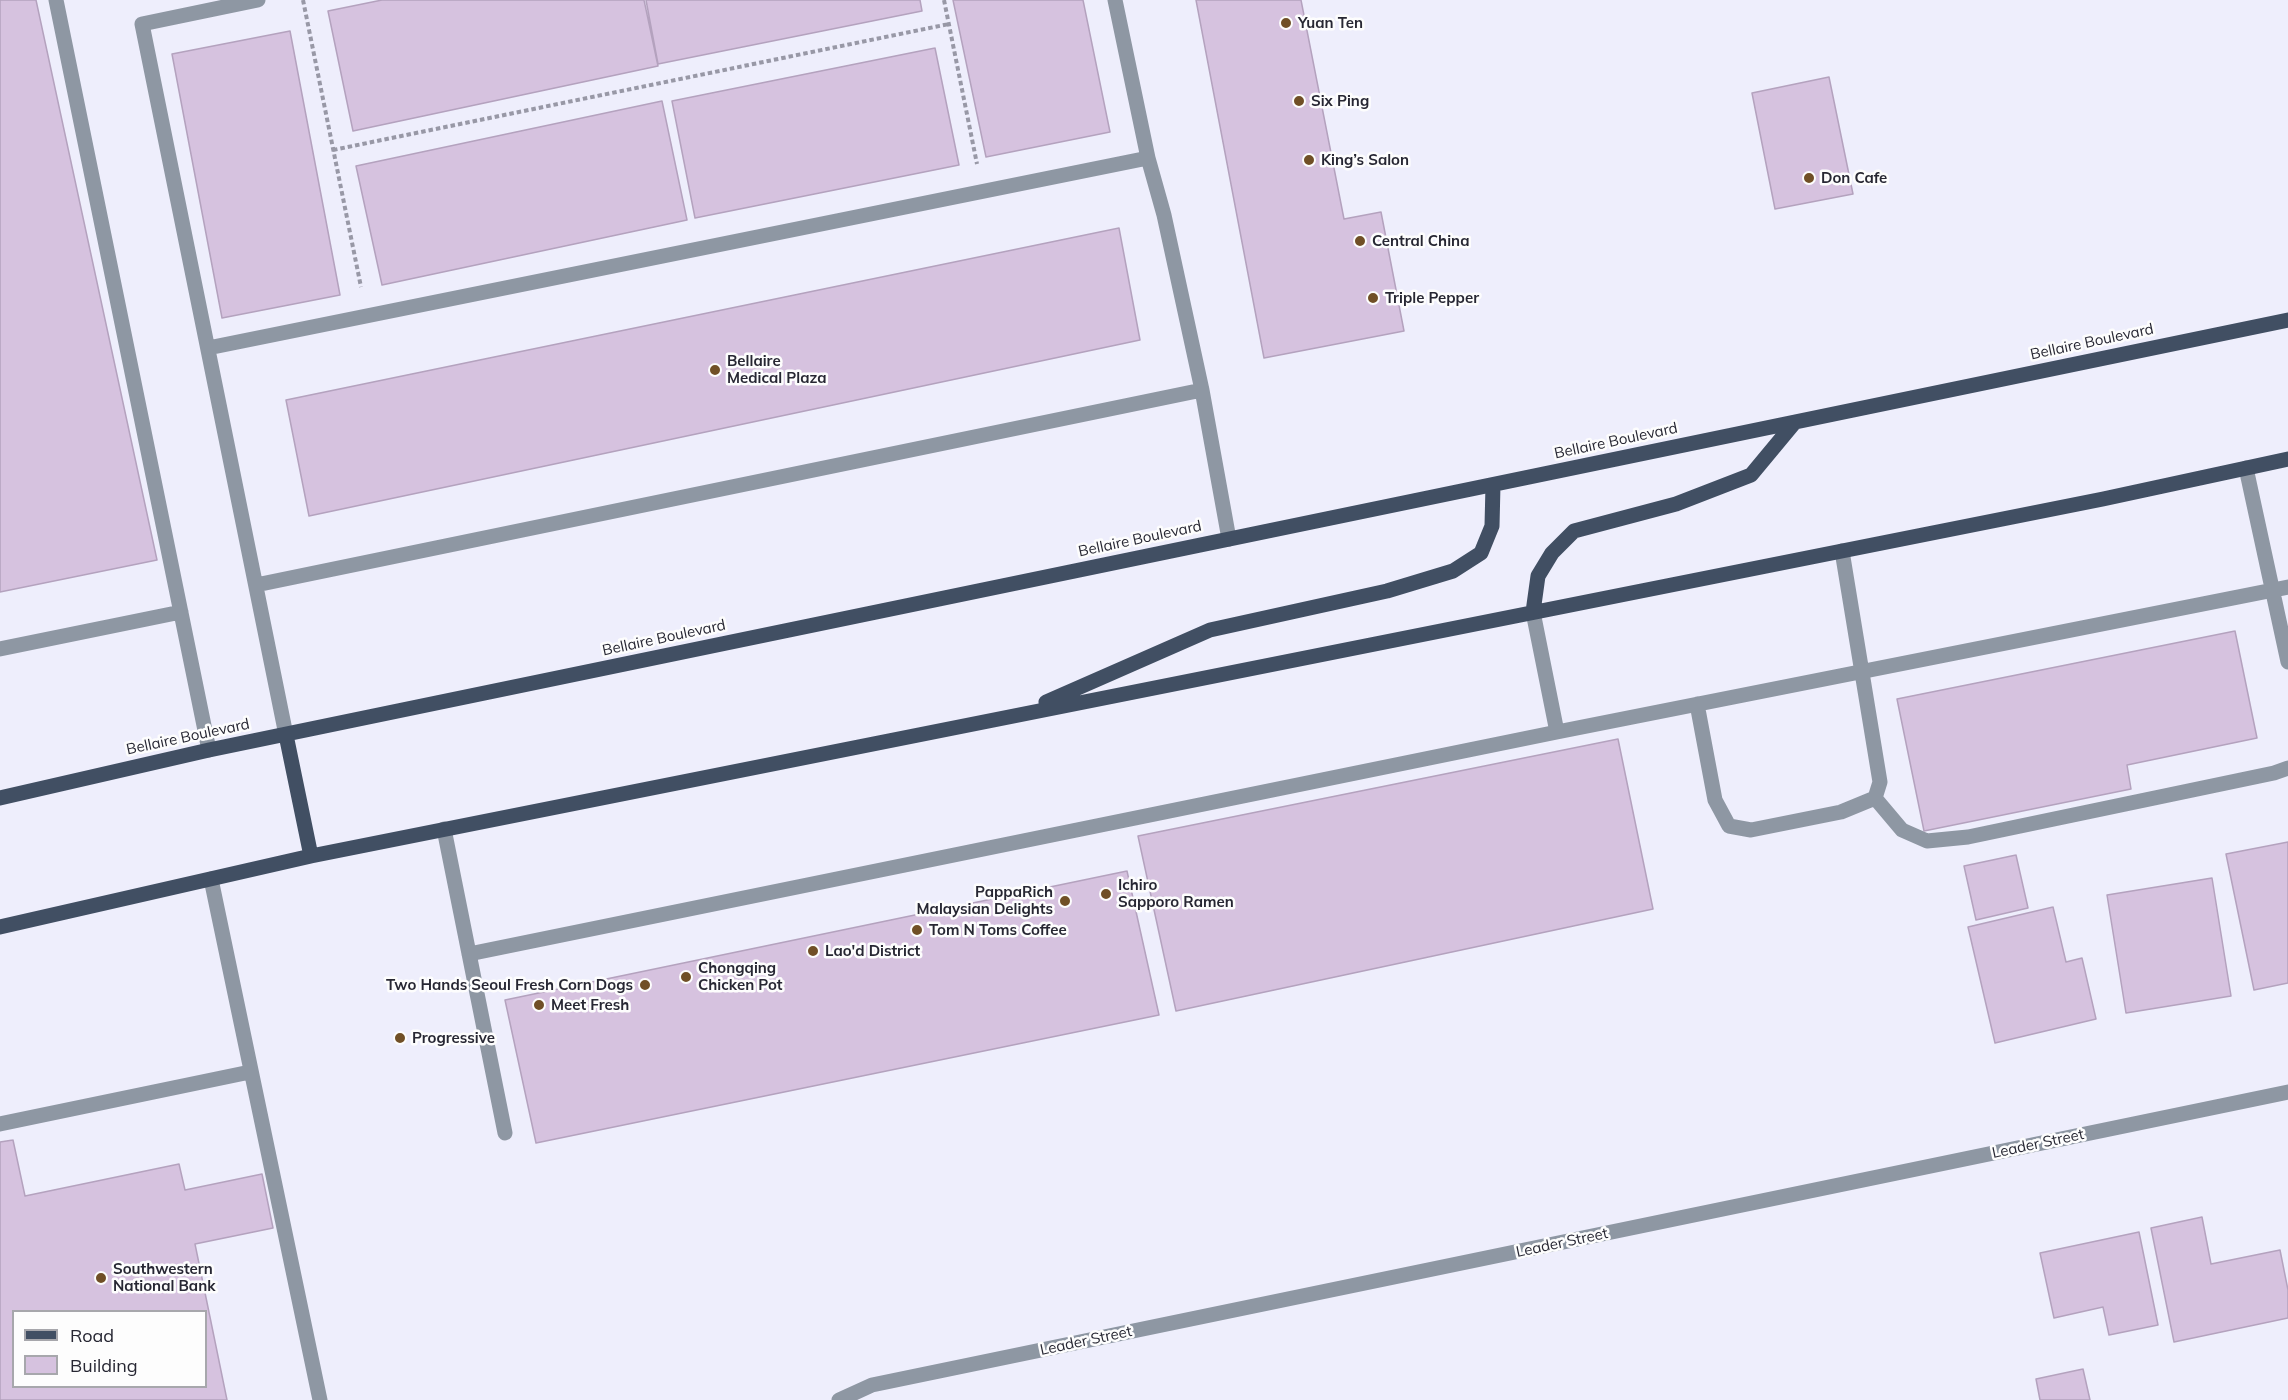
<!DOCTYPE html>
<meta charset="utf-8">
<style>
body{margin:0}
#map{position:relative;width:2288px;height:1400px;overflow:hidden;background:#eeeefc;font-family:Mulish,sans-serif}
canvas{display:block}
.legend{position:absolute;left:12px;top:1310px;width:195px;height:78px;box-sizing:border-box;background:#fdfdfd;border:2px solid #a7a7ac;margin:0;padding:8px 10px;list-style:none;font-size:18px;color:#272733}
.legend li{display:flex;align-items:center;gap:12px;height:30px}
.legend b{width:30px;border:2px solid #a7a7ac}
</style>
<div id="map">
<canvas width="2288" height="1400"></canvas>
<ul class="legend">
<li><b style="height:8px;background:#414f63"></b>Road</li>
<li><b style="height:16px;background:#d6c2df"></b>Building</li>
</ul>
</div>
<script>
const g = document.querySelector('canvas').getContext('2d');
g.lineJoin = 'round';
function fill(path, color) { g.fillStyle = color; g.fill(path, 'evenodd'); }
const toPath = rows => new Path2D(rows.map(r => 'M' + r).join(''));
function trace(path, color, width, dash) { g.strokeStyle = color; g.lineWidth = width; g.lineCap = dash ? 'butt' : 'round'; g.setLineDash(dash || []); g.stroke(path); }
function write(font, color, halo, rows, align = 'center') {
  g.font = font + ' Mulish,sans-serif'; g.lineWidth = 5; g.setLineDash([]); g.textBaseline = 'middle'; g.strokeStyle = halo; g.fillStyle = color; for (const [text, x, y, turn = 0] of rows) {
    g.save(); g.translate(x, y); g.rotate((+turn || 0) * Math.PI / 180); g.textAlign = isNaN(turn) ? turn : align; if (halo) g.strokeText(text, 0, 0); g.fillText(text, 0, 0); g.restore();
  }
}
const building = toPath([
 [0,0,36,0,157,560,0,592,0,0],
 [382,0,644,0,658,66,353,131,328,11,382,0],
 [646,0,920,0,922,11,658,64,646,0],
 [953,0,1083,0,1110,132,986,157,953,0],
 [1196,0,1301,0,1344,219,1381,212,1404,331,1264,358,1196,0],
 [290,31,340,295,222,318,172,54,290,31],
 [935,48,959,165,695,218,672,101,935,48],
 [1829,77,1853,194,1775,209,1752,93,1829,77],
 [662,101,687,220,382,285,356,166,662,101],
 [1119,228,1140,340,309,516,286,400,1119,228],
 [2235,631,2257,738,2127,765,2131,789,1924,831,1897,699,2235,631],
 [1618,739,1653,909,1176,1011,1138,836,1618,739],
 [2288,842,2288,983,2254,990,2226,854,2288,842],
 [2016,855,2028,908,1976,920,1964,866,2016,855],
 [1127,871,1159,1015,536,1143,505,1000,1127,871],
 [2212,878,2231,996,2126,1013,2107,895,2212,878],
 [2053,907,2066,962,2082,958,2096,1019,1995,1043,1968,927,2053,907],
 [13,1140,25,1196,179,1164,185,1190,262,1174,273,1228,195,1244,227,1400,0,1400,0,1142,13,1140],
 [14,1312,206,1312,206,1386,14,1386,14,1312],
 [2202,1217,2211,1264,2280,1250,2288,1290,2288,1318,2174,1342,2151,1228,2202,1217],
 [2139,1232,2158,1325,2109,1335,2103,1307,2054,1318,2040,1253,2139,1232],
 [2083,1369,2090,1400,2040,1400,2036,1379,2083,1369]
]);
fill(building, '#d6c2df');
trace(building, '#b4a2be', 1.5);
trace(toPath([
 [303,0,361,287],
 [944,0,977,164],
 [333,150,949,24]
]), '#9898a6', 4, [4.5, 3]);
trace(toPath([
 [56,0,209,750],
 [258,0,142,24,286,735],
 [1148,158,1164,215,1202,390,1229,539],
 [208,348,1148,158,1115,0],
 [2246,468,2288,662],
 [256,585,1202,390],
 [1533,612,1557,732],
 [0,649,181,612],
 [1697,704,1715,800,1729,826,1751,830,1841,812,1875,798,1880,782,1842,551],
 [1875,798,1902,830,1927,841,1968,837,2274,773,2288,768],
 [444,829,505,1133],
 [211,879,320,1400],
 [469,954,1557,732,2288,587],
 [0,1124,250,1072],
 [839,1400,872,1385,2288,1092]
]), '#8e97a3', 15);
trace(toPath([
 [1533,612,1538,576,1552,553,1574,531,1676,504,1751,475,1795,422],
 [1046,702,1210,630,1387,591,1453,571,1481,553,1492,526,1493,485],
 [286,735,311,856],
 [0,798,209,750,2288,320],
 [0,927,311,856,2103,499,2288,459]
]), '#414f63', 15);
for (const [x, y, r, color] of [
 [1286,23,6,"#704f26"],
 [1299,101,6,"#704f26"],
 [1309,160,6,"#704f26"],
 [1809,178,6,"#704f26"],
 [1360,241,6,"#704f26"],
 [1373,298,6,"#704f26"],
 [715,370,6,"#704f26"],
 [1106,894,6,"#704f26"],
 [1065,901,6,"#704f26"],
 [917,930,6,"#704f26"],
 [813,951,6,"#704f26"],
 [686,977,6,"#704f26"],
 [645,985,6,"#704f26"],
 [539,1005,6,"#704f26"],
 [400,1038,6,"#704f26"],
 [101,1278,6,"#704f26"]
]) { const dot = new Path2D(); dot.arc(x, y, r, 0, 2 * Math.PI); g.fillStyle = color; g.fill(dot); trace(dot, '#fdfdfd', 2); }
write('bold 15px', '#272733', '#fdfdfd', [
 ["Yuan Ten",1298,23],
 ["Six Ping",1311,101],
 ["King’s Salon",1321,160],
 ["Don Cafe",1821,178],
 ["Central China",1372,241],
 ["Triple Pepper",1385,298],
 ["Bellaire",727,361],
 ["Medical Plaza",727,378],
 ["Ichiro",1118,885],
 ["Sapporo Ramen",1118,902],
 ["PappaRich",1053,892,"right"],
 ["Malaysian Delights",1053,909,"right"],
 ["Tom N Toms Coffee",929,930],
 ["Lao'd District",825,951],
 ["Chongqing",698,968],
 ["Chicken Pot",698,985],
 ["Two Hands Seoul Fresh Corn Dogs",633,985,"right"],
 ["Meet Fresh",551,1005],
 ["Progressive",412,1038],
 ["Southwestern",113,1269],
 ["National Bank",113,1286]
], 'left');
write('15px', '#272733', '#fdfdfd', [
 ["Bellaire Boulevard",2092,342,-12],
 ["Bellaire Boulevard",1616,441,-12],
 ["Bellaire Boulevard",1140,539,-12],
 ["Bellaire Boulevard",664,638,-12],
 ["Bellaire Boulevard",188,737,-12],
 ["Leader Street",2038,1144,-12],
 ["Leader Street",1562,1243,-12],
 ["Leader Street",1086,1341,-12]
]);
</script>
